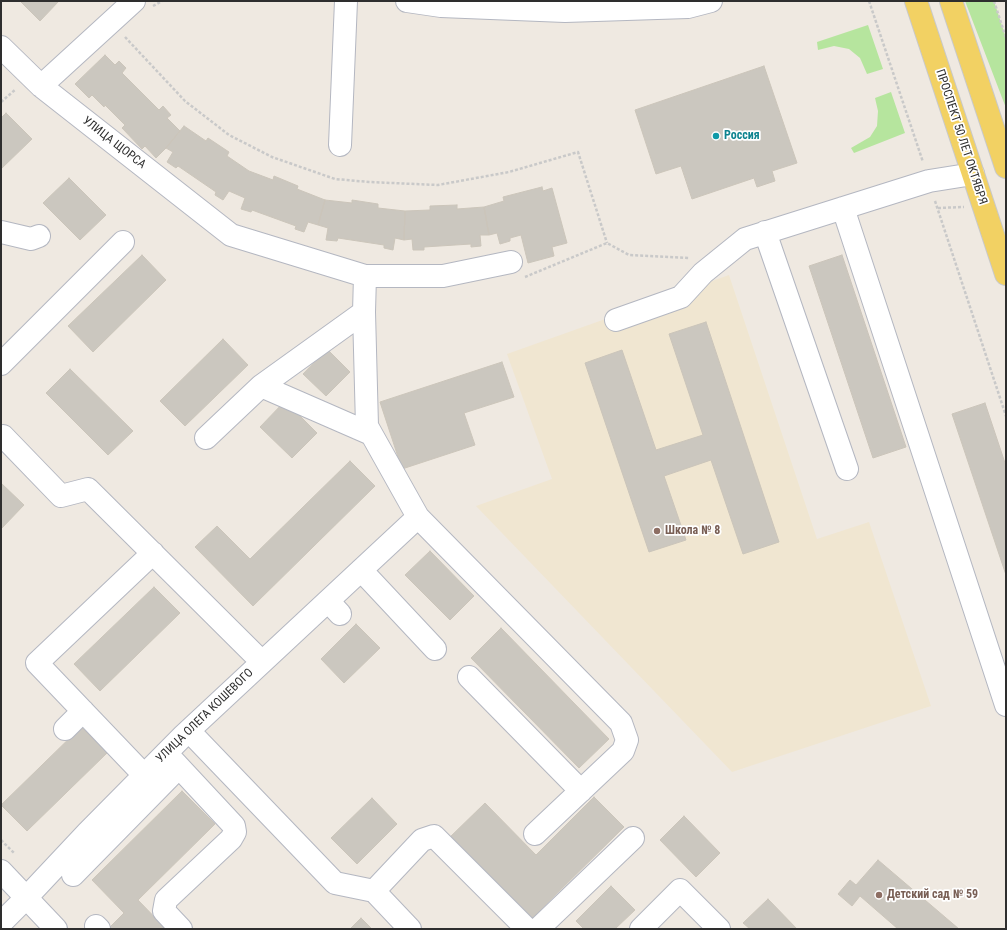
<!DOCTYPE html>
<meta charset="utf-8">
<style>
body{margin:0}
#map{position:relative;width:1007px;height:930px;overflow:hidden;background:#efe9e1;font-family:"Roboto Condensed",sans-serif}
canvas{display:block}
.frame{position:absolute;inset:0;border:2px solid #2e2e2e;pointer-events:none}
</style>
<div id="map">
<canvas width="1007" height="930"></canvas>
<div class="frame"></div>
</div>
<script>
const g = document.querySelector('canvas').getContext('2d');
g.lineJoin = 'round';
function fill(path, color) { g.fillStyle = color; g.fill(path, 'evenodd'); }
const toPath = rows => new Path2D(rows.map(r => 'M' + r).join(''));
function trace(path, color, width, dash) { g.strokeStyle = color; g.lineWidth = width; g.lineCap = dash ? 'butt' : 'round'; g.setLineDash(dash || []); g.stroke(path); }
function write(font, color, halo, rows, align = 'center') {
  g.font = font + ' "Roboto Condensed",sans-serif'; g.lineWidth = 3.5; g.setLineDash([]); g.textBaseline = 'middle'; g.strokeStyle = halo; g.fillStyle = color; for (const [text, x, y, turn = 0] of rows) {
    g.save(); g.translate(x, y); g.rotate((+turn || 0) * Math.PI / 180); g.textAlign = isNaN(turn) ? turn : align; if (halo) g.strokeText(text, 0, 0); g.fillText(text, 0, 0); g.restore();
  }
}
fill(toPath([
 [729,275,817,539,869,522,931,706,732,772,476,506,552,479,507,354]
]), '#f0e6d1');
fill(toPath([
 [965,1,994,1,1006,38,1006,108],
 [868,25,883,69,867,74,860,58,849,49,834,46,818,50,817,42],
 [891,92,905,133,854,153,851,148,870,137,877,126,878,111,875,98]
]), '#b6e59e');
const building = toPath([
 [20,1,59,1,40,21,20,1],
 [105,55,115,65,119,61,126,68,122,73,159,110,163,106,171,115,167,118,180,131,166,148,156,158,145,146,142,149,122,128,125,125,105,105,104,107,92,95,89,98,75,84,105,55],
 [764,66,797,163,772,171,775,181,757,187,754,178,692,199,681,166,656,174,635,110,764,66],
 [6,113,32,139,1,169,1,118,6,113],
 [184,126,206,141,208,138,229,152,227,156,249,171,273,180,274,176,298,186,297,189,325,200,318,225,308,222,304,232,295,229,296,226,252,210,251,212,241,209,245,198,229,191,223,200,215,195,216,192,178,166,176,168,167,162,173,152,166,148,184,126],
 [69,178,106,215,80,240,43,203,69,178],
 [542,187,543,191,552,188,567,243,552,247,554,256,528,263,521,235,510,238,510,241,500,244,497,233,489,235,484,207,504,201,503,197,542,187],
 [325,200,352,203,352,200,378,204,378,208,405,211,404,240,395,238,393,250,384,248,384,245,338,238,337,241,326,240,328,228,318,225,325,200],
 [457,205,457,209,484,207,489,235,480,235,481,246,471,247,471,244,424,247,424,250,413,250,412,239,404,240,405,211,430,210,430,206,457,205],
 [142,255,166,280,93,352,68,326,142,255],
 [842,255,906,447,873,458,809,266,842,255],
 [706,322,779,542,743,554,711,460,664,476,686,540,649,552,585,363,622,350,656,450,703,435,669,334,706,322],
 [223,339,248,365,185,426,160,401,223,339],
 [327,349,350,372,326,396,303,374,327,349],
 [502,362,514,397,464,413,475,445,402,469,380,402,502,362],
 [70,369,133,431,108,455,46,393,70,369],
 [285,401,317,433,292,458,260,427,285,401],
 [985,403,1006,466,1006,575,952,414,985,403],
 [350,461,375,486,253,606,195,547,217,526,250,559,350,461],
 [1,483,24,505,1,529,1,483],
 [430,551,474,596,450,620,405,575,430,551],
 [154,587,180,613,100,691,74,664,154,587],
 [356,624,380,648,344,683,321,659,356,624],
 [501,628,609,739,579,768,471,658,501,628],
 [81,727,107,753,27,831,1,805,81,727],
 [182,791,215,824,138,900,166,929,108,929,124,913,92,880,182,791],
 [594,797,624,827,529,921,448,839,485,803,536,855,594,797],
 [372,798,397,824,357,864,331,838,372,798],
 [684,816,720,853,696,877,660,840,684,816],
 [878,860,959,929,898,929,860,896,852,906,838,894,850,880,856,885,878,860],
 [611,886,635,910,615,929,584,929,576,921,611,886],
 [768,899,797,929,750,929,743,923,768,899],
 [361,918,372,929,350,929,361,918]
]);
fill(building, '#cbc7bf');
trace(building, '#cbc5ba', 1);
const minor = toPath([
 [407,1,441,6,565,11,688,7,711,1],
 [1,47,41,86,231,235,365,276,443,276,511,262],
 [41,86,134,1],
 [340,145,346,1],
 [843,208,1006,705],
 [1,232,31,239,39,236],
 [765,232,847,469],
 [365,276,364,312,367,426,418,517,621,723,627,740,623,751,535,834],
 [364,312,261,386,371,434],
 [616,320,681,297,703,273,745,239,929,181,973,174],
 [1,364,123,242],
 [206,438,261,386],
 [1,439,3,436,61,496,88,489,262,662],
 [361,570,435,649],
 [328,601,340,614],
 [469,677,581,791],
 [65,729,83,711],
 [189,731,335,883,374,891,410,929],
 [166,753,234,826,235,832,231,839,166,900,164,911,181,929],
 [144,775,37,663,153,553],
 [1,871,56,929],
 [73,875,179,767],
 [374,891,422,840,434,836,527,929],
 [1,923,26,898,87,833,184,735,418,517],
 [96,926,99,929],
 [538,929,633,838],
 [641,929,680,890,719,929]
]);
const major = toPath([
 [916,1,1006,274],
 [951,1,1006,167]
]);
trace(minor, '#b4b7c1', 24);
trace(major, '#c9c9c9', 24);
trace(toPath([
 [869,1,923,162],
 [994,1,1006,38],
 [153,6,162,1],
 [125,37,185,101,229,135,272,157,335,179,369,182,438,185,509,172,578,152,607,243],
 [1,102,16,89],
 [935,201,1006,416],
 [938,208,964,207],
 [525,277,607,243,629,255,689,258],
 [1,840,15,854]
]), '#c9c9c9', 2.5, [3, 2]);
trace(minor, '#fff', 22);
trace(major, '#f2d163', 22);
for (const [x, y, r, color] of [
 [716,136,4,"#0f9aa8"],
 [657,531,4,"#8d6e63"],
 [879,895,4,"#8d6e63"]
]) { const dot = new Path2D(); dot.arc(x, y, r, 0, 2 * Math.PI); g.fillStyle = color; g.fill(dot); trace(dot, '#fff', 1.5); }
write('bold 12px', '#0d838f', '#fff', [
 ["Россия",724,136]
], 'left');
write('12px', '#2e2e2e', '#fff', [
 ["ПРОСПЕКТ 50 ЛЕТ ОКТЯБРЯ",961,137,72],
 ["УЛИЦА ЩОРСА",114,143,38],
 ["УЛИЦА ОЛЕГА КОШЕВОГО",205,716,-44]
]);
write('bold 12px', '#785e54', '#fff', [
 ["Школа № 8",665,531],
 ["Детский сад № 59",887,895]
], 'left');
</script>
